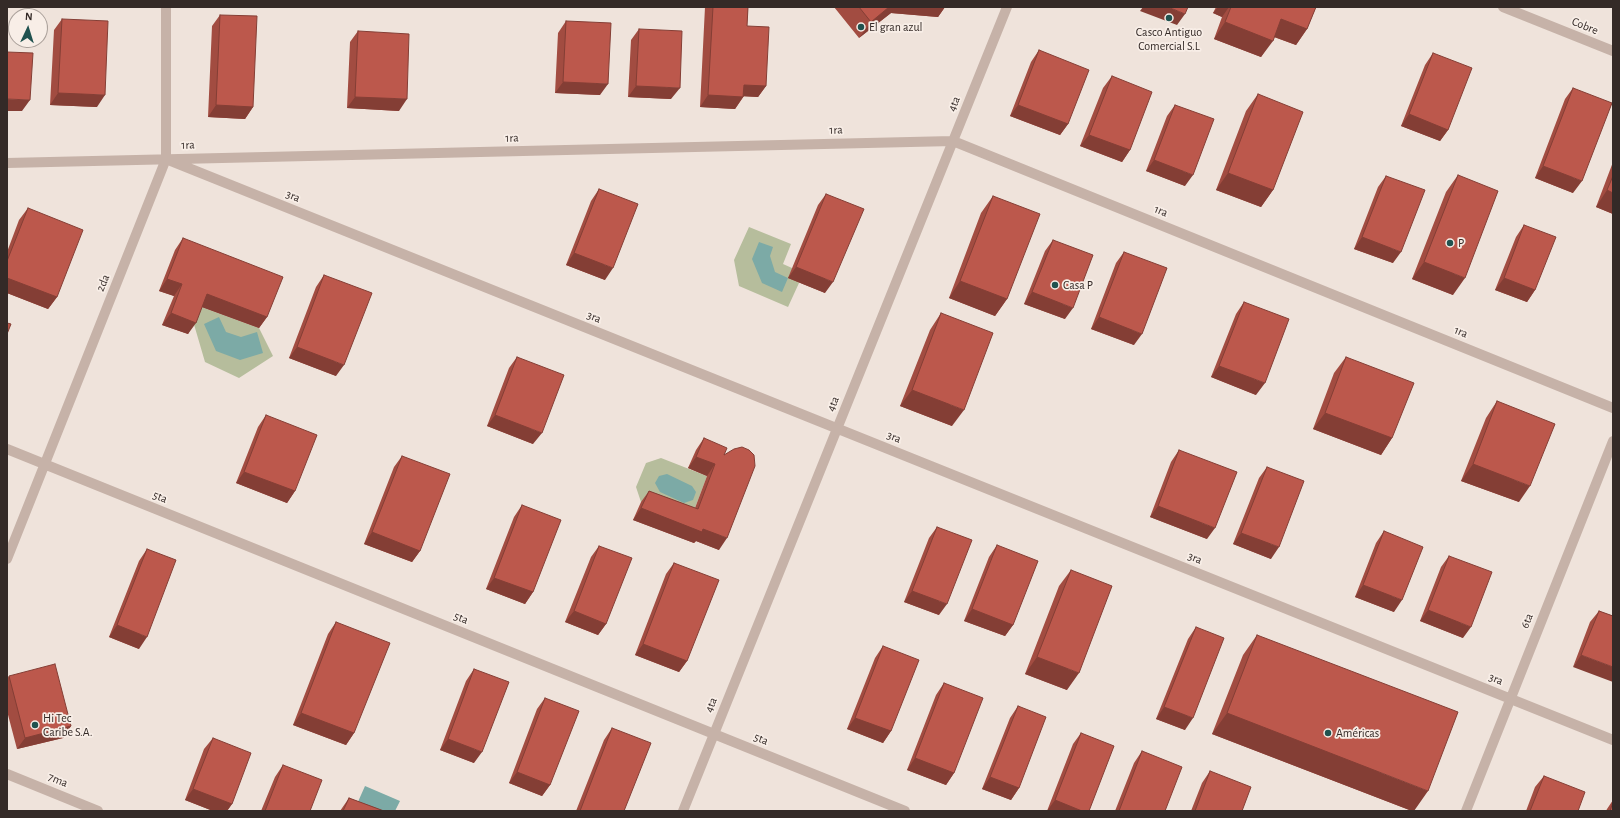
<!DOCTYPE html>
<meta charset="utf-8">
<style>
body{margin:0}
#map{position:relative;width:1620px;height:818px;overflow:hidden;background:#efe3db;font-family:"Alegreya Sans",sans-serif}
canvas{display:block}
.frame{position:absolute;inset:0;border:8px solid #342a27;pointer-events:none}
.north{position:absolute;left:8px;top:8px;width:40px;height:40px;box-sizing:border-box;background:#f8eee7;border:1px solid #aaa09a;border-radius:50%;rotate:4deg;font-size:11px;font-weight:700;line-height:16px;text-align:center;color:#342a27}
.north::after{content:'';display:block;margin:auto;width:14px;height:18px;background:#20524f;clip-path:polygon(50% 0,100% 100%,50% 72%,0 100%)}
</style>
<div id="map">
<canvas width="1620" height="818"></canvas>
<div class="frame"></div>
<div class="north">N</div>
</div>
<script>
const g = document.querySelector('canvas').getContext('2d');
g.lineJoin = 'round';
function fill(path, color) { g.fillStyle = color; g.fill(path, 'evenodd'); }
const toPath = rows => new Path2D(rows.map(r => 'M' + r).join(''));
function trace(path, color, width, dash) { g.strokeStyle = color; g.lineWidth = width; g.lineCap = dash ? 'butt' : 'round'; g.setLineDash(dash || []); g.stroke(path); }
function write(font, color, halo, rows, align = 'center') {
  g.font = font + ' "Alegreya Sans",sans-serif'; g.lineWidth = 3.5; g.setLineDash([]); g.textBaseline = 'middle'; g.strokeStyle = halo; g.fillStyle = color; for (const [text, x, y, turn = 0] of rows) {
    g.save(); g.translate(x, y); g.rotate((+turn || 0) * Math.PI / 180); g.textAlign = isNaN(turn) ? turn : align; if (halo) g.strokeText(text, 0, 0); g.fillText(text, 0, 0); g.restore();
  }
}
fill(toPath([
 [749,227,791,244,783,264,792,268,799,283,788,307,739,286,734,260],
 [199,306,259,328,273,356,239,378,205,362,193,321],
 [661,458,707,476,690,521,641,502,636,487,646,463]
]), '#b6bd9c');
fill(toPath([
 [759,242,773,247,770,256,775,272,788,278,782,292,762,283,752,259],
 [219,317,226,332,241,337,257,332,263,353,240,360,216,351,204,324],
 [667,474,692,486,696,492,693,500,684,503,660,492,655,483,659,476],
 [365,786,400,801,395,811,373,811,357,804]
]), '#7caaa6');
trace(toPath([
 [1503,7,1613,51],
 [171,161,1613,740],
 [7,163,953,141,1613,408],
 [7,449,905,811],
 [7,559,166,159,166,7],
 [7,774,98,811],
 [683,811,1007,7],
 [1466,811,1613,441]
]), '#c6b2a8', 10);
fill(toPath([
 [705,7,748,7,747,26,766,86,758,97,744,96,735,109,700,107],
 [834,7,945,7,938,17,891,13,859,38],
 [1216,7,1316,7,1307,29,1296,45,1274,37,1261,57,1214,39,1222,17,1213,13],
 [220,15,253,107,245,119,208,117,212,26],
 [62,19,97,107,50,105,54,30],
 [566,21,600,95,555,93,558,33],
 [639,29,671,99,628,97,631,40],
 [358,31,399,111,347,108,350,42],
 [1039,50,1068,124,1060,135,1010,116,1031,62],
 [1433,53,1448,130,1440,141,1401,126,1425,65],
 [1112,76,1130,150,1122,162,1080,146,1103,88],
 [1573,88,1573,193,1535,178,1565,99],
 [1258,94,1273,190,1261,207,1216,190,1246,111],
 [1175,105,1185,186,1146,171,1167,116],
 [1613,162,1613,214,1596,207],
 [1458,175,1453,295,1412,279,1446,192],
 [1386,176,1393,263,1354,249,1378,187],
 [599,189,605,280,566,265,591,201],
 [826,194,825,293,788,278,818,205],
 [993,196,1007,299,995,316,949,298,981,213],
 [28,208,57,297,48,309,7,293,7,252,19,220],
 [1524,225,1535,290,1527,302,1495,290,1516,237],
 [183,238,267,317,259,328,202,307,188,334,162,325,174,296,159,291,175,250],
 [1053,240,1065,319,1024,304,1045,251],
 [1124,252,1134,345,1091,329,1116,263],
 [324,275,336,376,289,358,316,287],
 [1244,302,1256,395,1211,377,1236,314],
 [941,313,952,426,900,406,930,330],
 [517,357,533,444,487,426,509,368],
 [1346,357,1392,438,1381,455,1313,429,1334,373],
 [1497,401,1519,502,1461,481,1486,418],
 [266,415,295,491,287,503,236,483,258,427],
 [704,438,724,455,719,550,696,541,694,543,633,520,641,502,649,491,695,508,707,476,688,468,696,450],
 [1179,450,1207,539,1150,517,1171,462],
 [402,456,420,551,412,562,364,544,394,467],
 [1267,467,1271,559,1233,544,1259,478],
 [522,505,533,592,525,604,486,589,514,517],
 [937,527,939,615,904,602,929,538],
 [1384,531,1394,612,1355,597,1376,543],
 [997,545,1013,625,1005,636,964,621,989,557],
 [599,546,606,624,598,635,565,622,591,557],
 [147,549,139,649,109,637,139,561],
 [1449,556,1463,638,1420,621,1441,567],
 [674,563,687,661,679,672,635,655,666,574],
 [1071,570,1067,690,1025,674,1059,586],
 [1599,611,1613,616,1573,667,1590,622],
 [336,622,354,733,346,745,293,725,328,634],
 [1196,627,1185,730,1156,719,1188,639],
 [1257,635,1414,811,1412,811,1212,734,1243,655],
 [883,646,891,731,883,743,847,729,875,658],
 [474,669,474,763,440,750,466,681],
 [9,676,71,726,63,738,17,749,7,711,7,679],
 [944,683,954,773,946,785,907,770,936,695],
 [545,698,550,785,542,796,509,783,537,709],
 [1018,706,1019,788,1011,800,982,789,1010,718],
 [612,728,624,811,576,811,604,740],
 [1081,733,1089,811,1047,811,1073,744],
 [213,738,232,804,227,811,213,811,185,800,204,749],
 [1142,751,1165,811,1115,811,1134,763],
 [283,765,310,811,261,811,275,777],
 [1210,771,1242,811,1191,811,1202,783],
 [1544,776,1578,811,1526,811,1535,787],
 [349,798,384,811,340,811],
 [1613,800,1613,811,1606,811,1607,809]
]), '#a24c41');
fill(toPath([
 [889,7,945,7,938,17,891,13,859,38,871,22],
 [1143,7,1168,7,1185,14,1177,25,1140,11],
 [1218,7,1229,7,1222,17,1213,13],
 [1281,19,1307,29,1296,45,1269,35],
 [1225,22,1273,41,1261,57,1214,39],
 [563,82,608,84,600,95,555,93],
 [744,85,766,86,758,97,736,96],
 [636,86,680,88,671,99,628,97],
 [58,93,105,95,97,107,50,105],
 [708,95,743,97,735,109,700,107],
 [355,97,407,99,399,111,347,108],
 [7,99,30,100,22,111,7,111],
 [216,105,253,107,245,119,208,117],
 [1018,105,1068,124,1060,135,1010,116],
 [1409,114,1448,130,1440,141,1401,126],
 [1089,135,1130,150,1122,162,1080,146],
 [1154,160,1193,175,1185,186,1146,171],
 [1543,166,1582,181,1573,193,1535,178],
 [1228,173,1273,190,1261,207,1216,190],
 [1607,190,1613,193,1613,214,1596,207],
 [1362,237,1401,252,1393,263,1354,249],
 [574,253,613,268,605,280,566,265],
 [1424,262,1465,278,1453,295,1412,279],
 [796,267,833,282,825,293,788,278],
 [7,278,57,297,48,309,7,293],
 [1504,278,1535,290,1527,302,1495,290],
 [167,279,182,284,174,296,159,291],
 [960,281,1007,299,995,316,949,298],
 [1032,292,1073,308,1065,319,1024,304],
 [207,294,267,317,259,328,199,306],
 [171,313,196,323,188,334,162,325],
 [1099,317,1142,334,1134,345,1091,329],
 [297,347,344,365,336,376,289,358],
 [1219,366,1265,383,1256,395,1211,377],
 [912,390,964,410,952,426,900,406],
 [1325,413,1392,438,1381,455,1313,429],
 [495,415,542,433,533,444,487,426],
 [696,457,715,464,707,476,688,468],
 [1473,464,1530,486,1519,502,1461,481],
 [244,472,295,491,287,503,236,483],
 [1158,506,1215,528,1207,539,1150,517],
 [641,508,703,529,727,538,719,550,696,541,694,543,633,520],
 [372,532,420,551,412,562,364,544],
 [1241,533,1279,547,1271,559,1233,544],
 [494,578,533,592,525,604,486,589],
 [1363,585,1402,600,1394,612,1355,597],
 [912,591,947,604,939,615,904,602],
 [972,609,1013,625,1005,636,964,621],
 [1428,610,1471,627,1463,638,1420,621],
 [574,611,606,624,598,635,565,622],
 [117,625,147,637,139,649,109,637],
 [643,644,687,661,679,672,635,655],
 [1581,655,1613,667,1613,682,1573,667],
 [1037,657,1079,673,1067,690,1025,674],
 [1164,707,1193,718,1185,730,1156,719],
 [301,713,354,733,346,745,293,725],
 [1227,713,1428,791,1414,811,1412,811,1212,734],
 [855,718,891,731,883,743,847,729],
 [71,726,63,738,17,749,25,738],
 [448,739,482,752,474,763,440,750],
 [915,758,954,773,946,785,907,770],
 [517,772,550,785,542,796,509,783],
 [990,777,1019,788,1011,800,982,789],
 [193,789,232,804,227,811,213,811,185,800],
 [1055,800,1082,811,1047,811]
]), '#843e35');
const building = toPath([
 [713,7,748,7,747,26,769,27,766,86,744,85,743,97,708,95,713,7],
 [859,7,889,7,871,22,859,7],
 [1168,7,1188,7,1185,14,1168,7],
 [1231,7,1316,7,1307,29,1281,19,1273,41,1225,22,1231,7],
 [220,15,257,16,253,107,216,105,220,15],
 [62,19,108,21,105,95,58,93,62,19],
 [566,21,611,23,608,84,563,82,566,21],
 [639,29,682,31,680,88,636,86,639,29],
 [358,31,409,34,407,99,355,97,358,31],
 [1039,50,1089,70,1068,124,1018,105,1039,50],
 [7,52,33,53,30,100,7,99,7,52],
 [1433,53,1472,68,1448,130,1409,114,1433,53],
 [1112,76,1152,92,1130,150,1089,135,1112,76],
 [1573,88,1612,103,1582,181,1543,166,1573,88],
 [1258,94,1303,112,1273,190,1228,173,1258,94],
 [1175,105,1214,119,1193,175,1154,160,1175,105],
 [1458,175,1498,191,1465,278,1424,262,1458,175],
 [1386,176,1425,190,1401,252,1362,237,1386,176],
 [1613,176,1613,193,1607,190,1613,176],
 [599,189,638,204,613,268,574,253,599,189],
 [826,194,864,209,833,282,796,267,826,194],
 [993,196,1040,214,1007,299,960,281,993,196],
 [28,208,83,230,57,297,7,278,7,261,28,208],
 [1524,225,1556,237,1535,290,1504,278,1524,225],
 [183,238,283,277,267,317,207,294,196,323,171,313,182,284,167,279,183,238],
 [1053,240,1093,255,1073,308,1032,292,1053,240],
 [1124,252,1167,268,1142,334,1099,317,1124,252],
 [324,275,372,293,344,365,297,347,324,275],
 [1244,302,1289,319,1265,383,1219,366,1244,302],
 [941,313,993,333,964,410,912,390,941,313],
 [7,323,11,324,7,334,7,323],
 [517,357,564,375,542,433,495,415,517,357],
 [1346,357,1414,383,1392,438,1325,413,1346,357],
 [1497,401,1555,424,1530,486,1473,464,1497,401],
 [266,415,317,435,295,491,244,472,266,415],
 [704,438,727,448,724,455,734,449,742,447,749,450,754,455,755,466,727,538,703,529,702,532,641,508,649,491,698,509,715,464,696,457,704,438],
 [1179,450,1237,472,1215,528,1158,506,1179,450],
 [402,456,450,474,420,551,372,532,402,456],
 [1267,467,1304,481,1279,547,1241,533,1267,467],
 [522,505,561,520,533,592,494,578,522,505],
 [937,527,972,540,947,604,912,591,937,527],
 [1384,531,1423,547,1402,600,1363,585,1384,531],
 [997,545,1038,561,1013,625,972,609,997,545],
 [599,546,632,558,606,624,574,611,599,546],
 [147,549,176,560,147,637,117,625,147,549],
 [1449,556,1492,572,1471,627,1428,610,1449,556],
 [674,563,719,580,687,661,643,644,674,563],
 [1071,570,1112,586,1079,673,1037,657,1071,570],
 [1599,611,1613,616,1613,667,1581,655,1599,611],
 [336,622,390,643,354,733,301,713,336,622],
 [1196,627,1224,638,1193,718,1164,707,1196,627],
 [1257,635,1458,712,1428,791,1227,713,1257,635],
 [883,646,919,660,891,731,855,718,883,646],
 [55,664,71,726,25,738,9,676,55,664],
 [474,669,509,682,482,752,448,739,474,669],
 [944,683,983,698,954,773,915,758,944,683],
 [545,698,579,711,550,785,517,772,545,698],
 [1018,706,1046,717,1019,788,990,777,1018,706],
 [612,728,651,743,624,811,580,811,612,728],
 [1081,733,1114,746,1089,811,1082,811,1055,800,1081,733],
 [213,738,251,753,232,804,193,789,213,738],
 [1142,751,1182,767,1165,811,1119,811,1142,751],
 [283,765,322,780,310,811,265,811,283,765],
 [1210,771,1251,787,1242,811,1195,811,1210,771],
 [1544,776,1585,792,1578,811,1530,811,1544,776],
 [349,798,384,811,343,811,349,798],
 [1613,802,1613,811,1610,811,1613,802]
]);
fill(building, '#bc584c');
trace(building, '#843e35', 1);
for (const [x, y, r, color] of [
 [1169,18,4,"#20524f"],
 [861,27,4,"#20524f"],
 [1450,243,4,"#20524f"],
 [1055,285,4,"#20524f"],
 [35,725,4,"#20524f"],
 [1328,733,4,"#20524f"]
]) { const dot = new Path2D(); dot.arc(x, y, r, 0, 2 * Math.PI); g.fillStyle = color; g.fill(dot); trace(dot, '#f8eee7', 1.5); }
write('12px', '#342a27', '#f8eee7', [
 ["Cobre",1585,26,22],
 ["4ta",954,104,-68],
 ["1ra",836,130,-1],
 ["1ra",512,138,-1],
 ["1ra",188,145,-1],
 ["3ra",293,196,22],
 ["1ra",1161,211,22],
 ["2da",103,283,-68],
 ["3ra",594,317,22],
 ["1ra",1461,332,22],
 ["4ta",833,404,-68],
 ["3ra",894,437,22],
 ["5ta",160,497,22],
 ["3ra",1195,558,22],
 ["5ta",461,618,22],
 ["6ta",1527,621,-68],
 ["3ra",1496,679,22],
 ["4ta",711,705,-68],
 ["5ta",761,739,22],
 ["7ma",58,780,22]
]);
write('12px', '#342a27', '#f8eee7', [
 ["El gran azul",869,27],
 ["Casco Antiguo",1169,32,"center"],
 ["Comercial S.L",1169,46,"center"],
 ["P",1458,243],
 ["Casa P",1063,285],
 ["Hi Tec",43,718],
 ["Caribe S.A.",43,732],
 ["Américas",1336,733]
], 'left');
</script>
